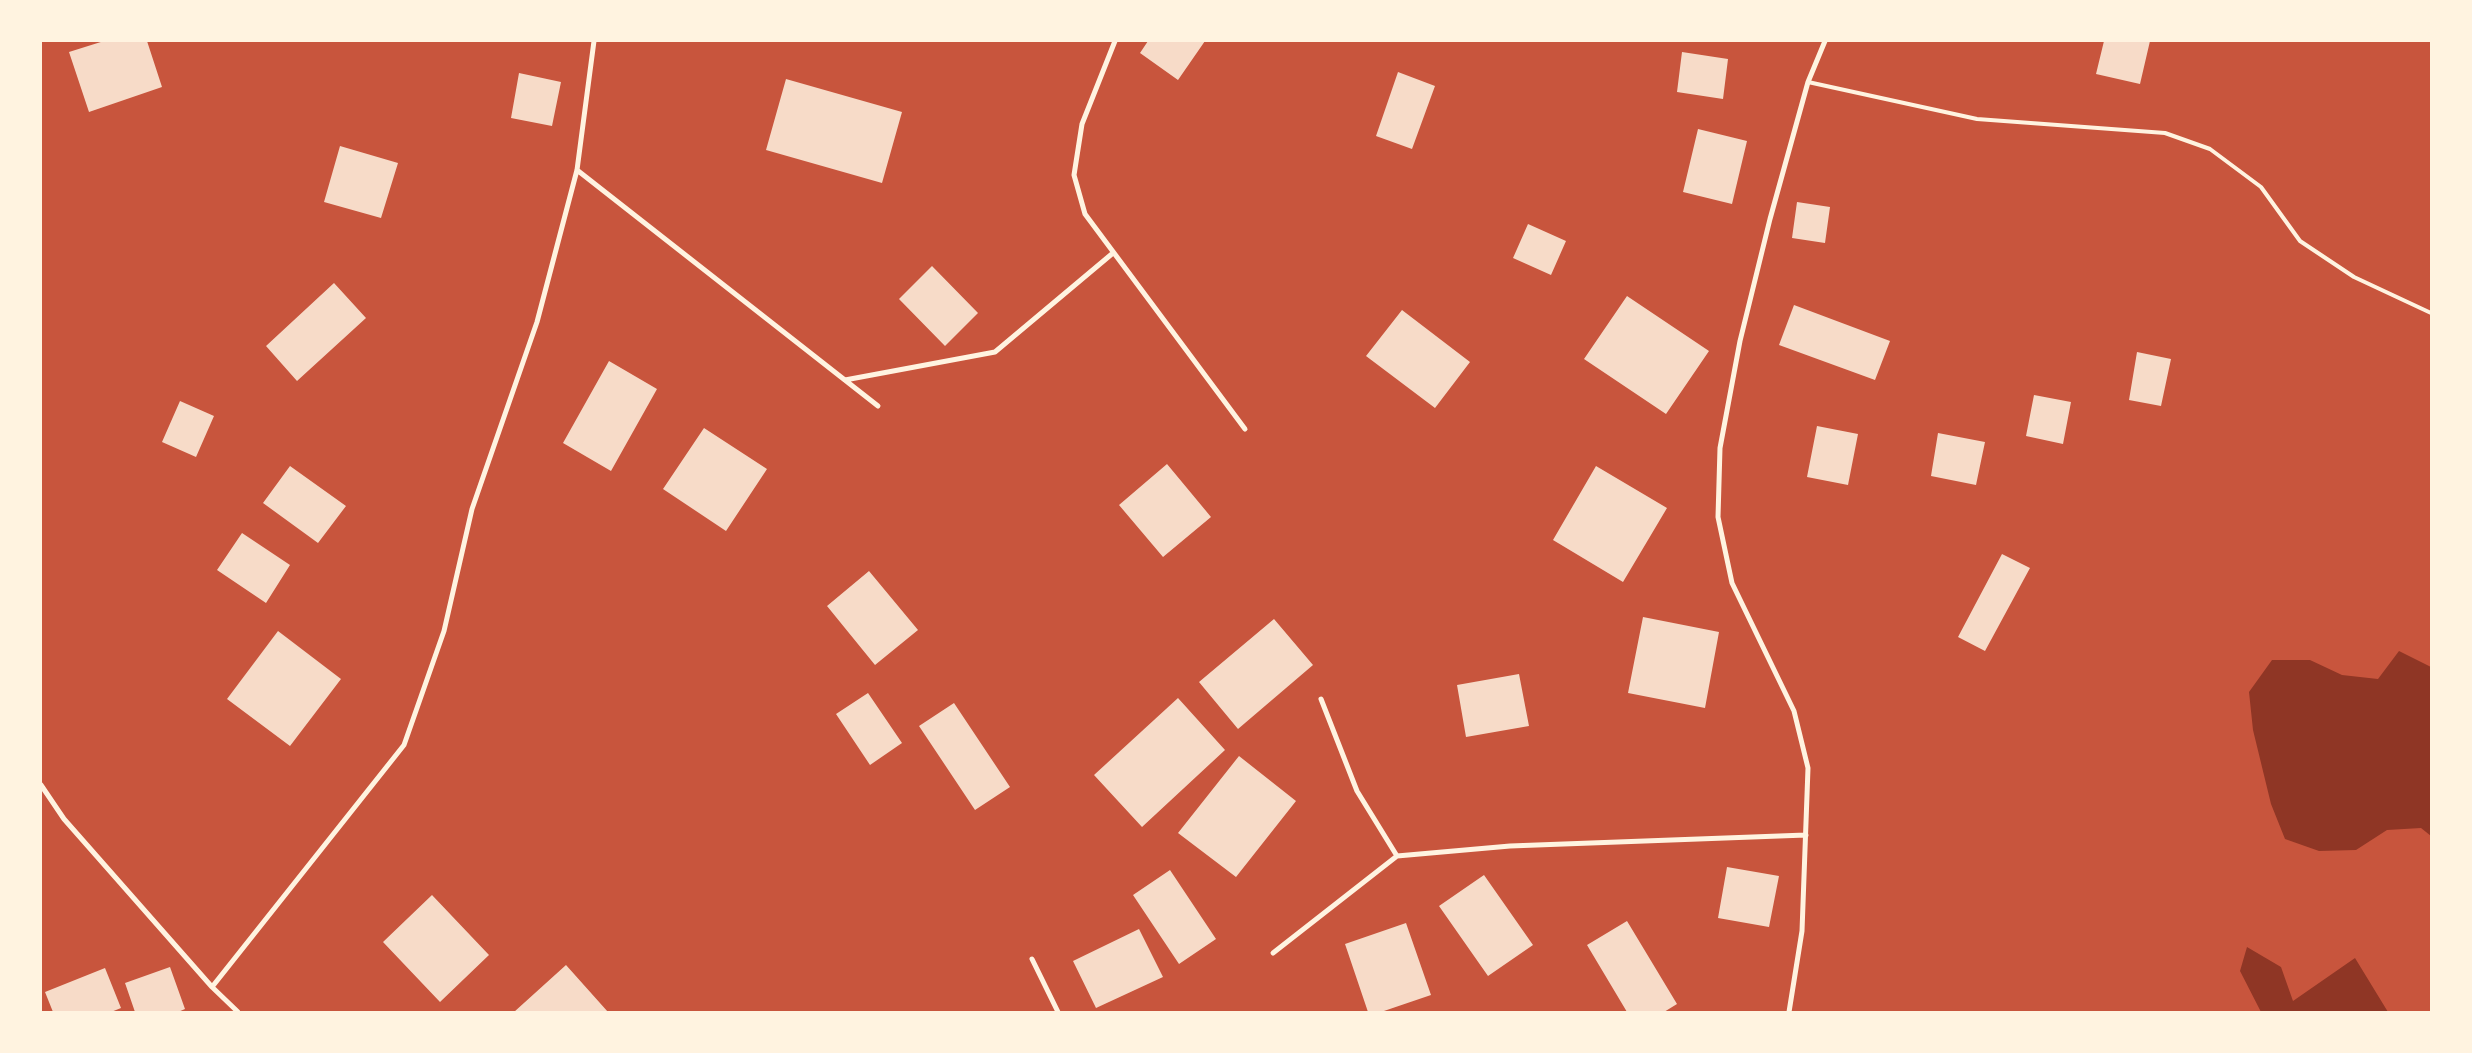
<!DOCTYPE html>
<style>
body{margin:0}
#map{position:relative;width:2472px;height:1053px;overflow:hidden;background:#c8553d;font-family:"Exo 2",sans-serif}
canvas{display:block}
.frame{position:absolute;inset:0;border:42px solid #fff3e0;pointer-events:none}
</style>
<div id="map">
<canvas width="2472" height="1053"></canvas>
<div class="frame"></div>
</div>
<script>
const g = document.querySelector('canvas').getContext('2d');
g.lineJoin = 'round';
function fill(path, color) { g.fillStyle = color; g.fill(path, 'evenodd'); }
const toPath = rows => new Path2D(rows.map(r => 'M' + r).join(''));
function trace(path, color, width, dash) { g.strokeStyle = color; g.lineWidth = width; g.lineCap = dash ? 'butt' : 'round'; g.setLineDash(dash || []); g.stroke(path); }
fill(toPath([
 [2399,651,2431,667,2431,836,2421,828,2387,830,2356,850,2319,851,2285,839,2271,804,2253,730,2249,692,2272,660,2310,660,2342,675,2378,679],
 [2247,947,2281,967,2293,1001,2355,958,2388,1012,2261,1012,2240,971]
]), '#8f3625');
fill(toPath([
 [104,41,147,41,162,87,89,112,69,52],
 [1148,41,1205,41,1178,80,1140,53],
 [2104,41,2150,41,2140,84,2096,74],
 [1682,52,1728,59,1723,99,1677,92],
 [1398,72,1435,86,1412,149,1376,136],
 [519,73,561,82,552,126,511,118],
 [786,79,902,112,882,183,766,150],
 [1698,129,1747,141,1732,204,1683,192],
 [340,146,398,163,381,218,324,202],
 [1797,202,1830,207,1825,243,1792,238],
 [1528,224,1566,241,1551,275,1513,258],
 [932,266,978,313,945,346,899,299],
 [334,283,366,318,297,381,266,346],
 [1627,296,1709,351,1666,414,1584,359],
 [1794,305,1890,341,1875,380,1779,345],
 [1402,310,1470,362,1435,408,1366,356],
 [2137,352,2171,359,2161,406,2129,400],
 [609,361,657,389,611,471,563,443],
 [2034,395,2071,402,2063,444,2026,436],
 [180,401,214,416,196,457,162,442],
 [1817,426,1858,434,1848,485,1807,477],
 [704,428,767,469,726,531,663,489],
 [1938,433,1985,442,1976,485,1931,476],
 [1167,464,1211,517,1163,557,1119,505],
 [290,466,346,506,318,543,263,503],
 [1596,466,1667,508,1623,582,1553,540],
 [242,533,290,565,266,603,217,570],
 [2002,554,2030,568,1985,651,1958,637],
 [869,571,918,630,875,665,827,606],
 [1643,617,1719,632,1705,708,1628,693],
 [1274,619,1313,665,1238,729,1199,682],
 [278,631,341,679,290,746,227,699],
 [1519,674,1529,726,1466,737,1457,685],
 [868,693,902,743,870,765,836,714],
 [1178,698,1225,750,1142,827,1094,775],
 [954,703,1010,787,975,810,919,726],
 [1239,756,1296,801,1236,877,1178,833],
 [1727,867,1779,876,1769,927,1718,918],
 [1170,870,1216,939,1179,964,1133,895],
 [1484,875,1533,945,1488,976,1439,906],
 [432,895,489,955,440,1002,383,942],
 [1627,921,1677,1004,1664,1012,1627,1012,1587,945],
 [1406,923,1431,995,1381,1012,1368,1012,1345,944],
 [1139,929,1163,977,1096,1008,1073,961],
 [566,965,608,1012,514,1012],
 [170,967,185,1009,178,1012,135,1012,125,983],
 [105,968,121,1008,111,1012,53,1012,45,992]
]), '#f7dbc8');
trace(toPath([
 [1808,82,1977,119,2165,133,2210,149,2261,187,2300,241,2354,277,2431,313]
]), '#fff3e0', 4);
trace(toPath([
 [1115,41,1082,124,1074,175,1085,214,1245,429],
 [577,170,878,406],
 [845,380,995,352,1113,253],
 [1321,699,1357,791,1397,856,1510,846,1806,835],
 [41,785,64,819,212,987,238,1012],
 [1273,953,1397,856],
 [1032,959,1058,1012],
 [212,987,404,745,444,631,472,509,537,322,577,170,594,41],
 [1789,1012,1802,931,1808,768,1794,711,1732,583,1718,517,1720,448,1740,341,1770,219,1808,82,1825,41]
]), '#fff3e0', 5);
</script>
